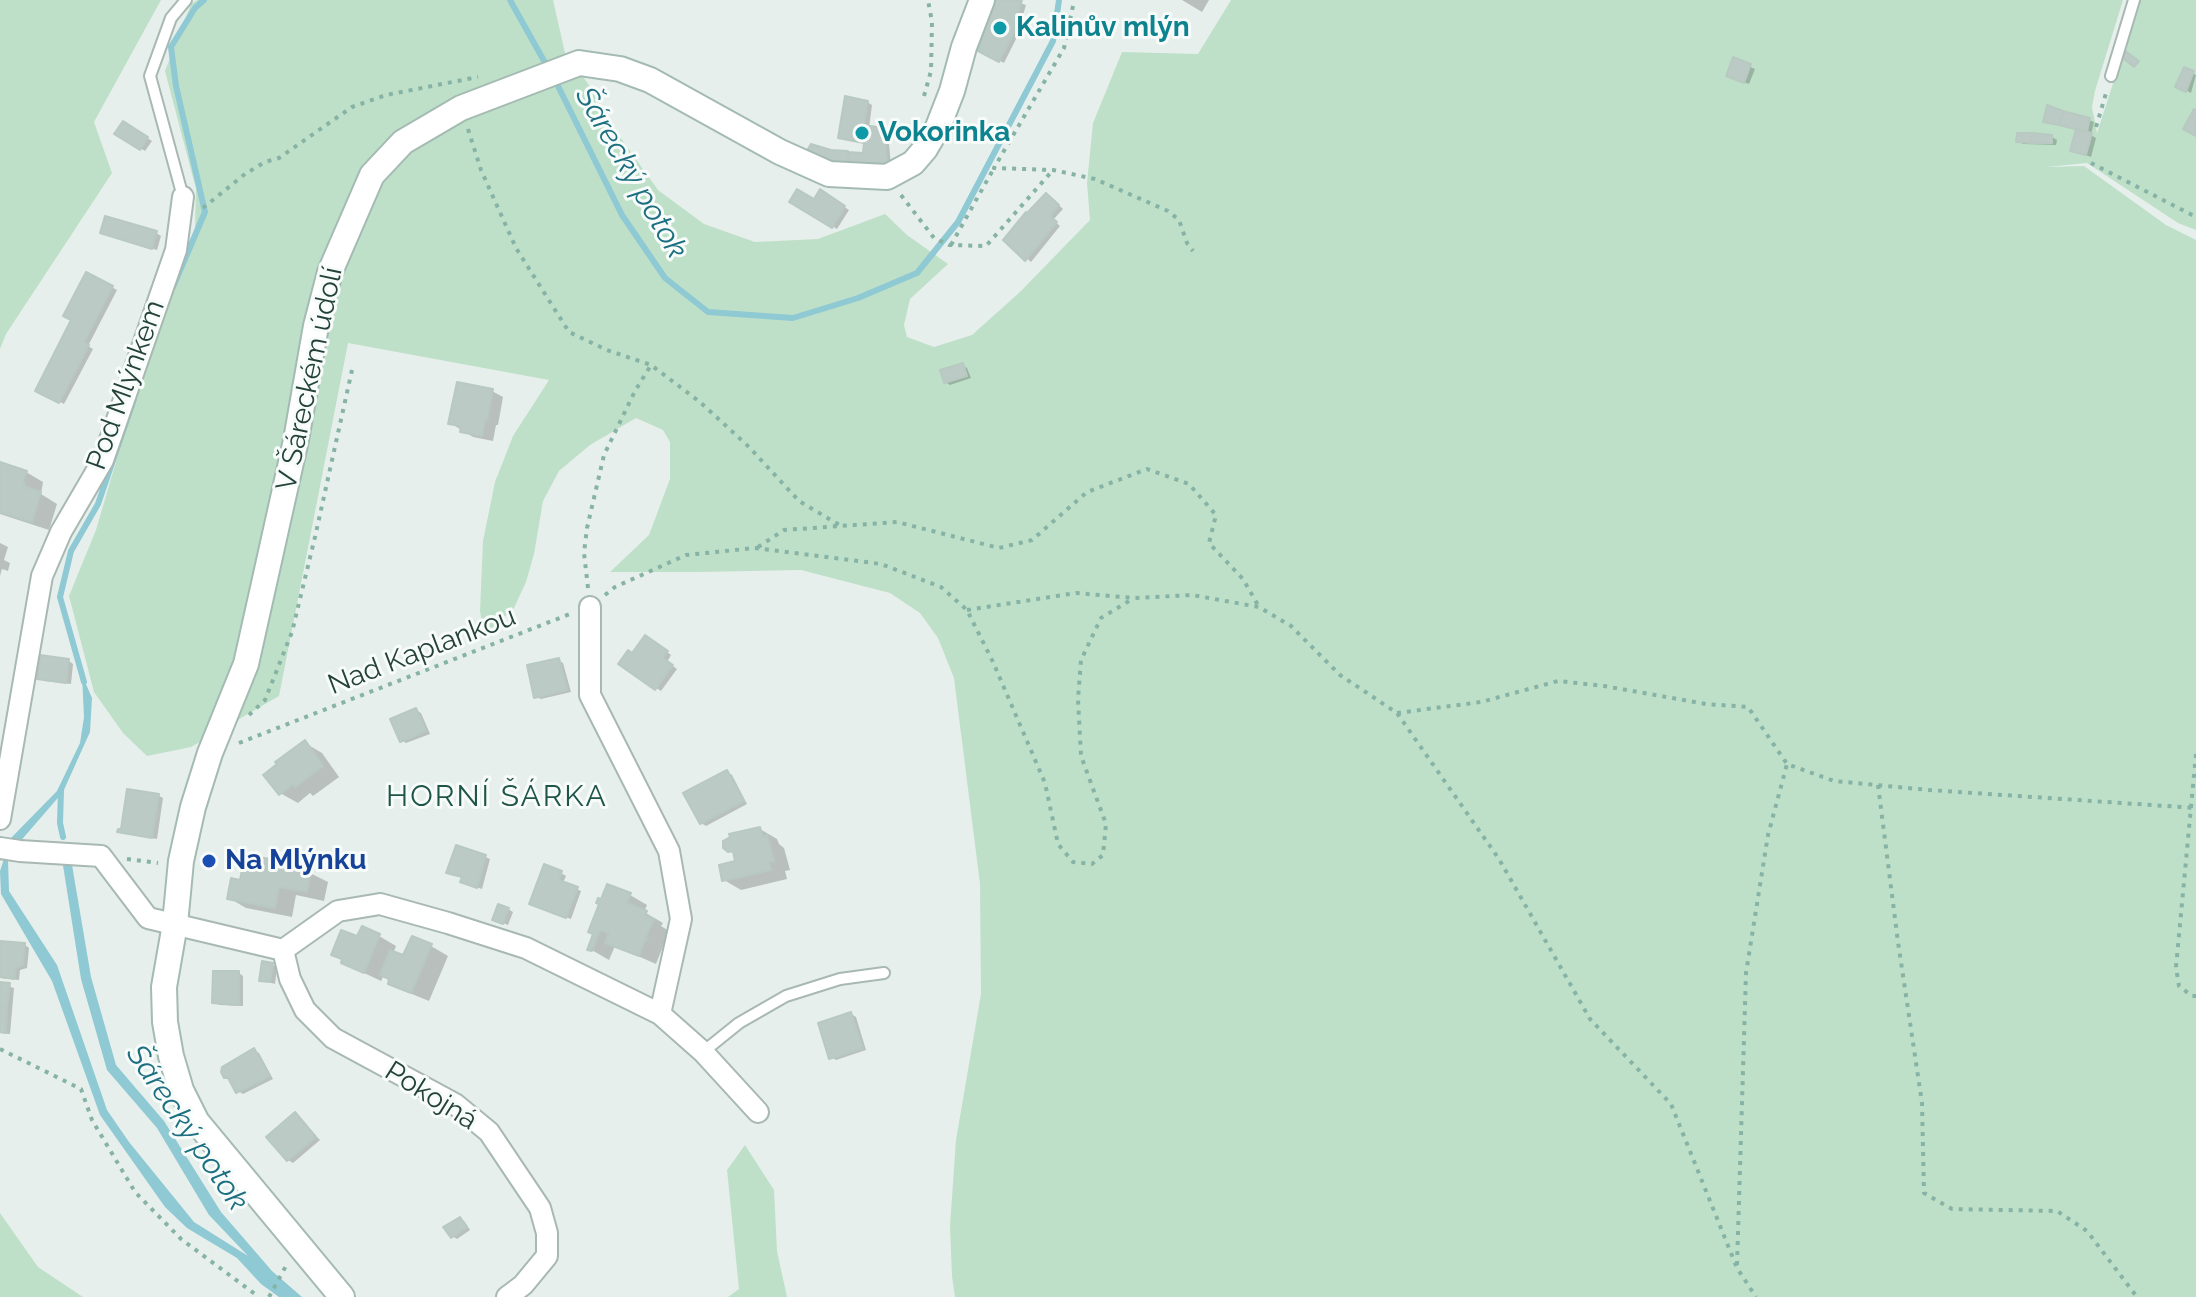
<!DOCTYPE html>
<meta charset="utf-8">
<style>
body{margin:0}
canvas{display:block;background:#e6efeb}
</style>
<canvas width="2196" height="1297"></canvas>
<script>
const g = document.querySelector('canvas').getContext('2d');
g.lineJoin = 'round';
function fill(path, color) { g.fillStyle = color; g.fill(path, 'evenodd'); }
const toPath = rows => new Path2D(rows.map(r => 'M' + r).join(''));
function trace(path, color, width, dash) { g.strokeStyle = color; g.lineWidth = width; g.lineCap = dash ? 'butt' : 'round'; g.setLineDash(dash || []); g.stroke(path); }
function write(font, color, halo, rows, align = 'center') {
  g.font = font + ' Raleway,sans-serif'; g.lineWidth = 6; g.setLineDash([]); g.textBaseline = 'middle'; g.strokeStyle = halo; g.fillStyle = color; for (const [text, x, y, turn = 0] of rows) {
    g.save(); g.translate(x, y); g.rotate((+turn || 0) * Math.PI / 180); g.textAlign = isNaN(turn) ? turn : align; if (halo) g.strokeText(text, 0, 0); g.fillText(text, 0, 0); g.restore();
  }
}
fill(toPath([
 [0,0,161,0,94,122,112,173,6,334,0,349],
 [197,0,553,0,565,53,587,82,620,137,658,190,704,224,755,242,818,239,885,214,907,235,948,264,910,299,904,325,907,337,934,347,972,335,1020,292,1090,220,1087,183,1093,123,1122,52,1198,54,1231,0,2123,0,2095,91,2092,107,2097,133,2119,65,2120,56,2127,48,2125,45,2140,0,2196,0,2196,230,2178,223,2087,163,2046,167,2084,166,2166,225,2196,240,2196,1297,955,1297,952,1276,950,1226,956,1140,981,994,980,884,954,678,938,638,920,613,890,593,801,570,697,572,610,572,649,535,670,479,670,442,663,430,636,418,590,445,559,471,543,501,534,554,526,582,514,608,484,635,480,611,483,541,495,482,513,436,549,380,348,343,279,696,191,747,147,756,123,733,94,692,69,596,96,530,129,417,195,229,196,189,165,71,191,4],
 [2063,111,2090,118,2087,132,2092,134,2086,155,2070,151,2076,129,2043,122],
 [2018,133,2052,135,2052,142,2017,142],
 [745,1145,774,1190,777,1251,787,1297,728,1297,739,1289,727,1170],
 [0,1213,38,1267,83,1297,0,1297]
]), '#bfe0c8');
fill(toPath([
 [82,675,92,698,90,732,63,792,18,844,8,860,9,891,57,965,107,1110,129,1142,194,1222,248,1256,209,1215,157,1128,107,1070,81,979,62,859,71,859,91,977,116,1065,164,1121,221,1212,272,1271,302,1297,279,1297,261,1284,237,1258,187,1228,165,1207,100,1115,52,981,1,894,0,871,11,838,57,791,80,743,84,717]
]), '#8ec9d4');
fill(toPath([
 [996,0,1011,0,1026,5,1016,39,1004,63,980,50],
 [1182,0,1209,0,1202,12],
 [1734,60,1755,69,1749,84,1733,78],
 [2185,70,2196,75,2191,93,2178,86],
 [867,102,872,105,869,128,888,133,891,166,876,168,830,152,864,155,866,144,845,140,840,137],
 [2089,120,2094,122,2091,135,2096,138,2091,157,2072,150,2077,130,2050,123],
 [124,123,152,141,145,151,117,134],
 [2052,137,2057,140,2056,145,2023,144,2018,141],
 [821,192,849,210,837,229,792,201,815,202],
 [1051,198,1063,209,1053,220,1060,226,1031,262,1006,240],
 [156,233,161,236,157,250,107,235],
 [87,274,117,290,88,346,93,349,64,404,38,390,73,320],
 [962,365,967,368,971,378,950,385,945,382],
 [492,391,503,397,498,425,496,425,493,441,473,437,450,423],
 [0,464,26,472,43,482,41,494,57,504,49,530,0,514],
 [0,543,8,547,4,560,10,563,8,571,2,569,0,576],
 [650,640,671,655,667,662,677,669,661,691,621,664],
 [558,660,563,663,571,692,541,699,536,697],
 [69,661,73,664,71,684,44,681,39,678],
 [416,710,421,713,430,734,406,743,401,740],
 [305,743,322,753,339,777,313,796,310,793,298,803,280,793],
 [727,772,732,775,747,804,706,826,701,823],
 [159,796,163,798,157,839,127,834,122,831],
 [760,829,777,839,779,844,784,848,790,870,785,871,787,879,741,890,724,880,738,863,736,855,728,850],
 [485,857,490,859,482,889,467,884,464,878,454,874],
 [273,862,283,867,310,873,328,882,324,901,296,895,292,917,246,908,229,898,242,882],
 [561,873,566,876,563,883,581,891,571,919,537,906],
 [630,895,647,905,644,912,663,923,661,926,669,931,656,964,615,946,609,960,590,949,596,934],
 [508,909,513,912,508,925,500,922],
 [379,936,396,946,393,954,404,958,431,946,448,956,429,1001,407,992,390,983,391,980,384,975,381,981,343,963,358,939],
 [0,943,25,945,29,948,27,968,20,970,19,980,0,978],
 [272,965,277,967,275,984,261,980],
 [239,973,243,976,243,1006,219,1005,214,1002],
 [0,984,14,988,10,1034,0,1033],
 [851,1014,856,1017,866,1050,836,1060,831,1057],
 [254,1051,259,1053,273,1079,243,1094,238,1091],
 [295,1115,320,1140,293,1163,288,1160],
 [460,1219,465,1222,470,1230,457,1239,452,1236]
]), '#0003');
trace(toPath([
 [510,0,548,68],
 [554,78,622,215,665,278,708,312,793,318,858,298,917,273,958,222,1053,41,1059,0],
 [173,287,205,212,176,86,171,47,195,8,204,0],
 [84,682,60,597,71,551,98,504,134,399],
 [61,790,60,823,63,837]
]), '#8ec9d4', 6);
const building = toPath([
 [994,0,1022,0,1012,36,999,62,978,51,994,0],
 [2124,50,2139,61,2134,67,2120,56,2124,50],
 [1733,57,1751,64,1744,83,1726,76,1733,57],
 [2184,67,2194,71,2186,92,2175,87,2184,67],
 [845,96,868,101,864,125,884,128,887,164,870,166,848,166,848,152,863,153,864,143,838,138,845,96],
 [2047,105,2063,111,2059,125,2043,122,2047,105],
 [2194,109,2196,110,2196,136,2183,129,2194,109],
 [2063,111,2090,118,2087,132,2059,125,2063,111],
 [123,121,148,137,140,150,114,134,123,121],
 [2076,129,2092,133,2086,155,2070,151,2076,129],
 [2017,133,2032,133,2031,143,2016,142,2017,133],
 [2032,133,2052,135,2052,143,2031,143,2032,133],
 [811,144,831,150,848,151,848,165,825,164,805,154,811,144],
 [797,189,814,199,820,189,845,206,832,228,789,202,797,189],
 [1046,193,1059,205,1050,216,1057,222,1025,261,1003,240,1026,212,1027,213,1046,193],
 [105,216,157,231,152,249,100,233,105,216],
 [86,272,113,286,84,342,89,345,59,403,35,391,71,320,63,316,86,272],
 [963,363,967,376,944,383,940,370,963,363],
 [457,382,493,389,487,420,485,420,482,436,460,432,461,426,448,424,457,382],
 [0,462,27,471,23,482,26,487,41,492,32,522,0,512,0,462],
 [645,635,668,651,663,658,673,665,655,690,618,664,628,650,632,653,645,635],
 [40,655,69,659,66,683,37,679,40,655],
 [559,658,567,690,534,698,527,665,559,658],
 [416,708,426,731,400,742,390,719,416,708],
 [305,740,323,766,295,787,293,784,279,795,263,775,277,764,275,762,305,740],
 [727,770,744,801,700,824,683,793,727,770],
 [127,789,159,794,152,838,117,832,118,829,121,829,127,789],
 [760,827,763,837,767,835,774,861,769,862,771,870,722,881,719,865,735,861,733,851,728,852,723,848,723,841,730,837,729,834,760,827],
 [456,845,486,855,477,888,460,882,462,877,446,873,456,845],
 [245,854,274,860,273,864,311,871,307,892,279,887,275,908,227,899,231,878,240,880,245,854],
 [544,864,562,871,559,880,578,887,566,918,529,904,544,864],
 [607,884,631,893,627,903,647,911,645,916,656,920,653,920,645,939,648,940,645,939,639,956,605,943,609,933,600,930,592,951,587,950,593,934,588,932,599,904,596,903,598,898,601,899,607,884],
 [498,904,509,908,503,924,492,920,498,904],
 [362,926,380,934,364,973,341,963,342,959,331,955,341,930,357,936,362,926],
 [412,936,432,944,411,993,388,984,389,979,380,975,390,950,403,955,412,936],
 [0,941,25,943,23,965,16,968,14,979,0,977,0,941],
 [262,961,273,963,270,982,259,981,262,961],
 [213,971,239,971,239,1005,212,1003,213,971],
 [0,982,10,983,7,1008,0,1007,0,982],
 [0,1007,7,1008,6,1033,0,1032,0,1007],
 [851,1012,863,1048,829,1059,818,1023,851,1012],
 [254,1048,270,1076,236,1093,228,1078,224,1078,221,1072,222,1067,254,1048],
 [295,1112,316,1137,287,1161,266,1137,295,1112],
 [460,1217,467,1227,451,1238,443,1227,460,1217]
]);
fill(building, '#bbcac4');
trace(building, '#b8c9c2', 2);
const lane = toPath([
 [2111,76,2134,0],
 [183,197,150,76,171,18,186,0],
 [703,1052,739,1023,786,996,840,979,884,973]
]);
const street = toPath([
 [590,607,590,695,669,851,681,919,660,1014],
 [0,819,42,576,61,532,103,460,176,250,183,197],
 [0,848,20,851,101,856,148,918,283,950,290,979,305,1010,333,1038,455,1104,489,1132,540,1208,547,1233,547,1256,523,1285,507,1297],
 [283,950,338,911,380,904,448,923,526,948,660,1014,703,1052,758,1112]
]);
const secondary = toPath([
 [342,1297,197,1122,181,1090,171,1056,165,1022,164,987,175,924,181,861,193,807,210,753,246,664,296,440,316,326,330,272,372,175,403,142,461,108,579,63,620,69,650,80,780,152,829,174,887,177,913,163,925,149,938,127,952,91,964,47,982,0]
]);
trace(lane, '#a8b8b2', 14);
trace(street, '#a8b8b2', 24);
trace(secondary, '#a4bbb3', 28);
trace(toPath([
 [1073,6,1064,48,994,168,1053,170,1095,179,1168,211,1179,220,1187,243,1193,251],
 [924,96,931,71,932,22,928,0],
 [2096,127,2107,90],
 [468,129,481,170,516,248,569,332,607,350,651,365,700,402,749,447,799,501,841,526],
 [2091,163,2196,217],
 [901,195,934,238,949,245,986,246,1053,170],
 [203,208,245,174,265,162,279,158,352,107,386,95,478,77],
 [951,245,994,168],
 [758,547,784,530,897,522,999,548,1032,540,1087,492,1147,469,1189,484,1216,515,1209,543,1243,579,1259,607],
 [588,588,584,553,587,528,604,455,635,391,651,365],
 [605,595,615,587,686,555,755,548,881,564,941,587,967,610,993,662,1045,783,1058,844,1073,862,1092,864,1103,855,1106,824,1081,756,1078,699,1081,660,1101,618,1134,598],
 [967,610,1076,593,1134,598,1192,595,1259,607,1291,626,1340,675,1397,713,1499,859,1590,1019,1671,1104,1737,1268,1756,1297],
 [1397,713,1481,702,1558,681,1604,686,1706,704,1748,707,1787,764,1834,781,1929,790,2196,808],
 [249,715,265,700,292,632,315,537,352,370],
 [239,743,570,614],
 [2196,754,2176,967,2179,986,2192,996,2196,996],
 [1878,785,1898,942,1922,1103,1924,1193,1952,1209,2057,1211,2087,1231,2137,1297],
 [127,859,158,863],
 [0,1049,81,1089,92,1120,135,1192,181,1239,259,1297],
 [1737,1265,1746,973,1768,835,1787,764],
 [269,1297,287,1264]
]), '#86b3a5', 4, [4, 6]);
trace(lane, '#fff', 10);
trace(street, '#fff', 20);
trace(secondary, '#fff', 24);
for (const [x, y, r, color] of [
 [1000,28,8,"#0f9aa8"],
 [862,133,8,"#0f9aa8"],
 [209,861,8,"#1a4fb4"]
]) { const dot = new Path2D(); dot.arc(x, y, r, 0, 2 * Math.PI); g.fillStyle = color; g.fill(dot); trace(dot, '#f7fbf9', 3); }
write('bold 28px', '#0d838f', '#f7fbf9', [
 ["Kalinův mlýn",1016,28],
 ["Vokorinka",878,133]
], 'left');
write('28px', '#24423a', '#f7fbf9', [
 ["V Šáreckém údolí",310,379,-78],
 ["Pod Mlýnkem",126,385,-70],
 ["Nad Kaplankou",422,651,-21],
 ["Pokojná",431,1096,32]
]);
write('bold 28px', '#164399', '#f7fbf9', [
 ["Na Mlýnku",225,861]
], 'left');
write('italic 30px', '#1c6f80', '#f7fbf9', [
 ["Šárecký potok",631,173,60],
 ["Šárecký potok",187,1128,56]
]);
g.letterSpacing = '2px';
write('30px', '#1f5548', '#f7fbf9', [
 ["HORNÍ ŠÁRKA",497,797]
]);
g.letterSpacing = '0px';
</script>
